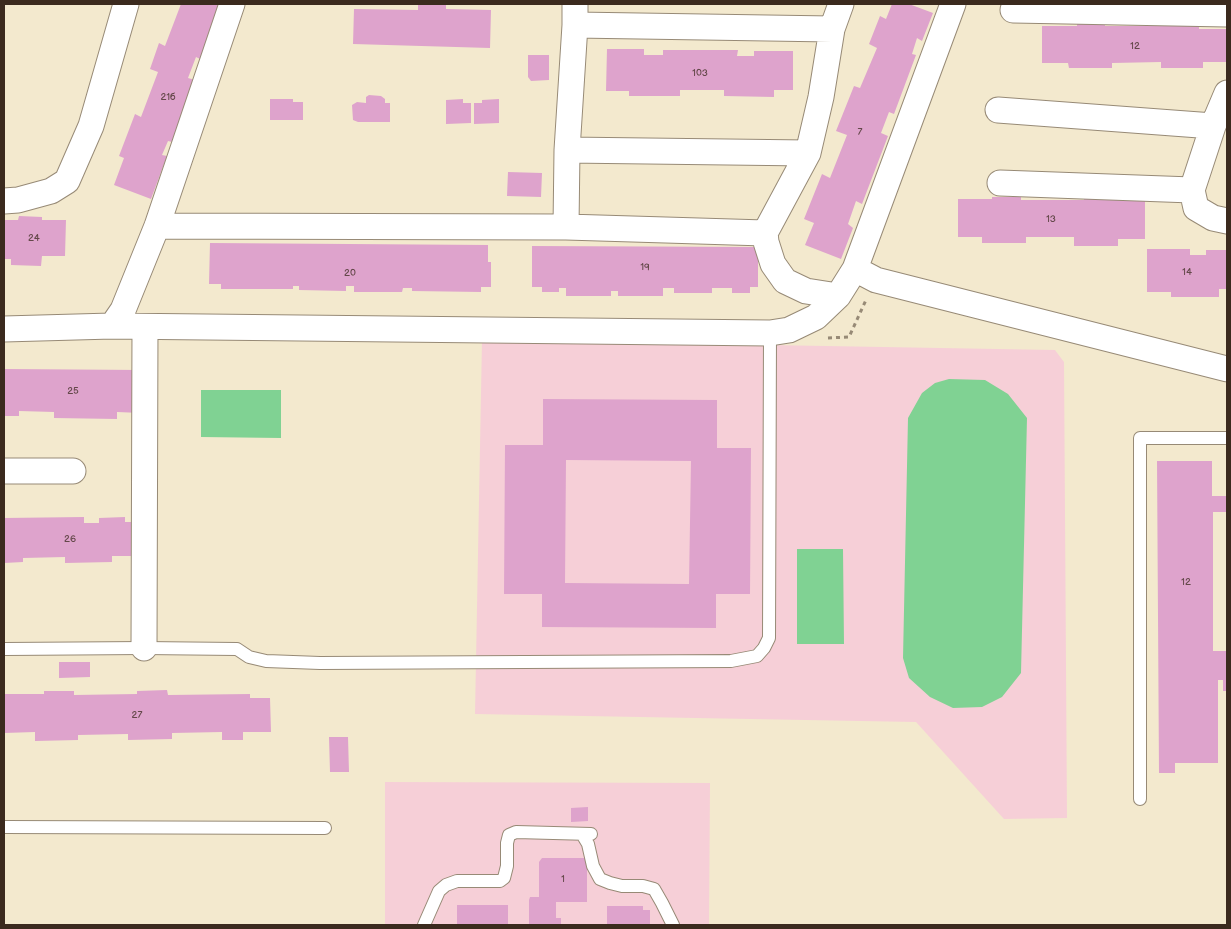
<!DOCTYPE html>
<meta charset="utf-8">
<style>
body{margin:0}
#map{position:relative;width:1231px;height:929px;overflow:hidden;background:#f3e9ce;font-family:"Balsamiq Sans",sans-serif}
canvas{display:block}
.frame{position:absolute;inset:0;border:5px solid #3b2a1e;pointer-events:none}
</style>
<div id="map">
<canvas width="1231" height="929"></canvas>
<div class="frame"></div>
</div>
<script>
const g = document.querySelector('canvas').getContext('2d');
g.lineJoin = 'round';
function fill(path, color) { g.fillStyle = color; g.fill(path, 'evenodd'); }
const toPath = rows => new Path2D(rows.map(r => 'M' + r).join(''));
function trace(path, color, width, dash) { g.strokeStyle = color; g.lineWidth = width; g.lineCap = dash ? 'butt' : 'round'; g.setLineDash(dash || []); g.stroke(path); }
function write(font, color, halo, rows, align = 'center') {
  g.font = font + ' "Balsamiq Sans",sans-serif'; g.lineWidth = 4; g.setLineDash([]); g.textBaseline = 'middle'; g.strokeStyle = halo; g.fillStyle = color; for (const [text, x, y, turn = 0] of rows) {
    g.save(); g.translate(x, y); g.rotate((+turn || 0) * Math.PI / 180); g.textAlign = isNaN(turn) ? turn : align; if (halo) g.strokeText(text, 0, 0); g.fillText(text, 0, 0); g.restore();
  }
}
fill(toPath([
 [482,340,1055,350,1064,362,1067,818,1004,819,916,722,475,714],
 [385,782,710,783,709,925,385,925]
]), '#f6cfd7');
fill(toPath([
 [949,379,985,380,1008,394,1027,418,1021,673,1002,697,982,707,953,708,930,697,909,678,903,658,908,418,922,393,935,383],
 [201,390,281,390,281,438,201,437],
 [797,549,843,549,844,644,797,644]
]), '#80d293');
fill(toPath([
 [181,4,221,4,200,59,196,57,188,78,195,80,172,142,168,141,162,155,167,156,151,199,114,185,124,158,119,156,135,114,141,117,158,72,150,69,159,43,165,46],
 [418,4,446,4,446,9,491,10,490,48,353,44,354,9,418,10],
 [892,4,909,4,933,13,922,41,917,38,912,54,916,55,894,114,889,112,881,133,888,136,862,204,856,201,848,224,853,228,841,259,805,245,814,223,804,219,822,174,830,178,847,135,836,131,854,86,860,88,877,48,869,44,880,16,886,19],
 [1077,21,1105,21,1105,26,1169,26,1169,22,1199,22,1199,29,1227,29,1227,62,1203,62,1203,68,1161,68,1161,62,1112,63,1112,68,1069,68,1068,63,1042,63,1042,26,1077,26],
 [607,49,644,49,644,55,663,55,663,50,738,50,737,56,754,56,754,51,793,51,793,90,774,90,774,97,724,96,724,90,680,90,680,96,629,96,629,91,606,91],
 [528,55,549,55,549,80,531,81,528,77],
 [369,95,381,96,385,99,385,103,390,103,390,122,358,122,353,120,352,105,357,102,366,103,366,97],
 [270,99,293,99,293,102,303,102,303,120,270,120],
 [463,99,463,103,471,103,471,123,446,124,446,100],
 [499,99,499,123,474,124,474,103,482,103,482,100],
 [508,172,542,173,541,197,507,196],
 [992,197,1021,197,1021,200,1084,200,1084,198,1114,198,1114,200,1145,200,1145,239,1118,239,1118,246,1074,246,1074,237,1026,237,1026,243,982,243,982,237,958,237,958,199,992,199],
 [19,216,42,217,42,220,66,220,65,256,42,256,41,266,11,265,11,259,4,259,4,220,18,220],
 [210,243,488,245,488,262,491,262,491,287,481,287,481,292,412,291,412,288,403,288,402,292,354,292,354,286,346,286,346,291,299,290,299,286,293,286,293,289,221,289,221,284,209,284],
 [532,246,758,247,758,287,750,287,750,293,732,293,732,288,712,288,712,293,674,293,674,288,663,288,663,296,618,296,618,291,611,291,611,296,566,296,566,288,559,288,559,292,542,292,542,287,532,287],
 [1147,249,1190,249,1190,255,1206,255,1206,250,1227,250,1227,289,1219,289,1219,297,1171,297,1171,292,1147,292],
 [4,369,142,370,141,413,117,412,117,419,54,418,54,412,19,411,19,416,4,416],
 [543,399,717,400,717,448,751,448,750,594,716,594,716,628,542,627,542,594,504,594,505,445,543,445],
 [566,460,691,461,689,584,565,583],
 [1157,461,1212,461,1212,496,1227,496,1227,512,1213,512,1213,651,1227,651,1227,691,1223,691,1223,680,1218,680,1218,763,1175,763,1175,773,1159,773],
 [84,517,84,523,99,523,99,518,125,517,125,522,136,522,136,556,112,556,112,562,65,563,65,557,23,558,23,562,4,563,4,518],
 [59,662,90,662,90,677,59,678],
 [167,690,168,695,250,694,250,698,270,698,271,732,243,732,243,740,222,740,222,732,172,733,172,739,128,740,128,734,78,735,78,740,35,741,35,732,4,733,4,694,44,694,44,691,74,691,74,695,137,694,137,691],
 [329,737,348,737,349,772,330,772],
 [588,807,588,821,571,822,571,808],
 [542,858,587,858,587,902,556,902,556,918,561,918,561,925,529,925,529,900,530,897,539,897,539,862],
 [457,905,508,905,508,925,457,925],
 [607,906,643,906,643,910,650,910,650,925,607,925]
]), '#dea3cc');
const lane = toPath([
 [4,649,144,648,237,649,249,657,266,661,320,663,731,661,757,656,764,648,769,638,770,333],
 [1140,799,1140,438,1227,438],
 [4,827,325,828],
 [582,834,588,844,593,866,600,879,610,883,622,886,643,886,654,889,662,903,673,925],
 [424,925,439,891,446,885,457,881,500,881,504,878,507,866,507,843,509,835,516,832,591,834]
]);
const street = toPath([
 [1013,10,1227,14],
 [575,25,832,29],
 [1227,93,1213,126,1192,190,1196,208,1213,218,1227,221],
 [998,110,1213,126],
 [567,150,808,153],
 [1000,183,1192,190],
 [4,201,18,200,51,191,67,181,91,126,126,4],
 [157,226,566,227,765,233,808,153,821,97,832,29,841,4],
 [566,227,567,150,575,25,575,4],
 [765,233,766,242,773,264,785,281,806,291,838,296],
 [855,269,876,280,1227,369],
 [112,326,123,310,157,226,232,4],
 [4,329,112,326,770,333,789,330,816,317,838,296,855,269,953,4],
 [4,471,73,471],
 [144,648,145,327]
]);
trace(lane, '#978a76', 14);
trace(street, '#978a76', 27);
trace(toPath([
 [828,338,849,337,866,300]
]), '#978a76', 3, [4, 4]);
trace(lane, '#fff', 12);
trace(street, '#fff', 25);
write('10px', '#64484a', null, [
 ["12",1135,46],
 ["103",700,73],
 ["21б",168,97],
 ["7",860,132],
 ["13",1051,219],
 ["24",34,238],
 ["19",645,267],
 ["14",1187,272],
 ["20",350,273],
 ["25",73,391],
 ["26",70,539],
 ["12",1186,582],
 ["27",137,715],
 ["1",563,879]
]);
</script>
